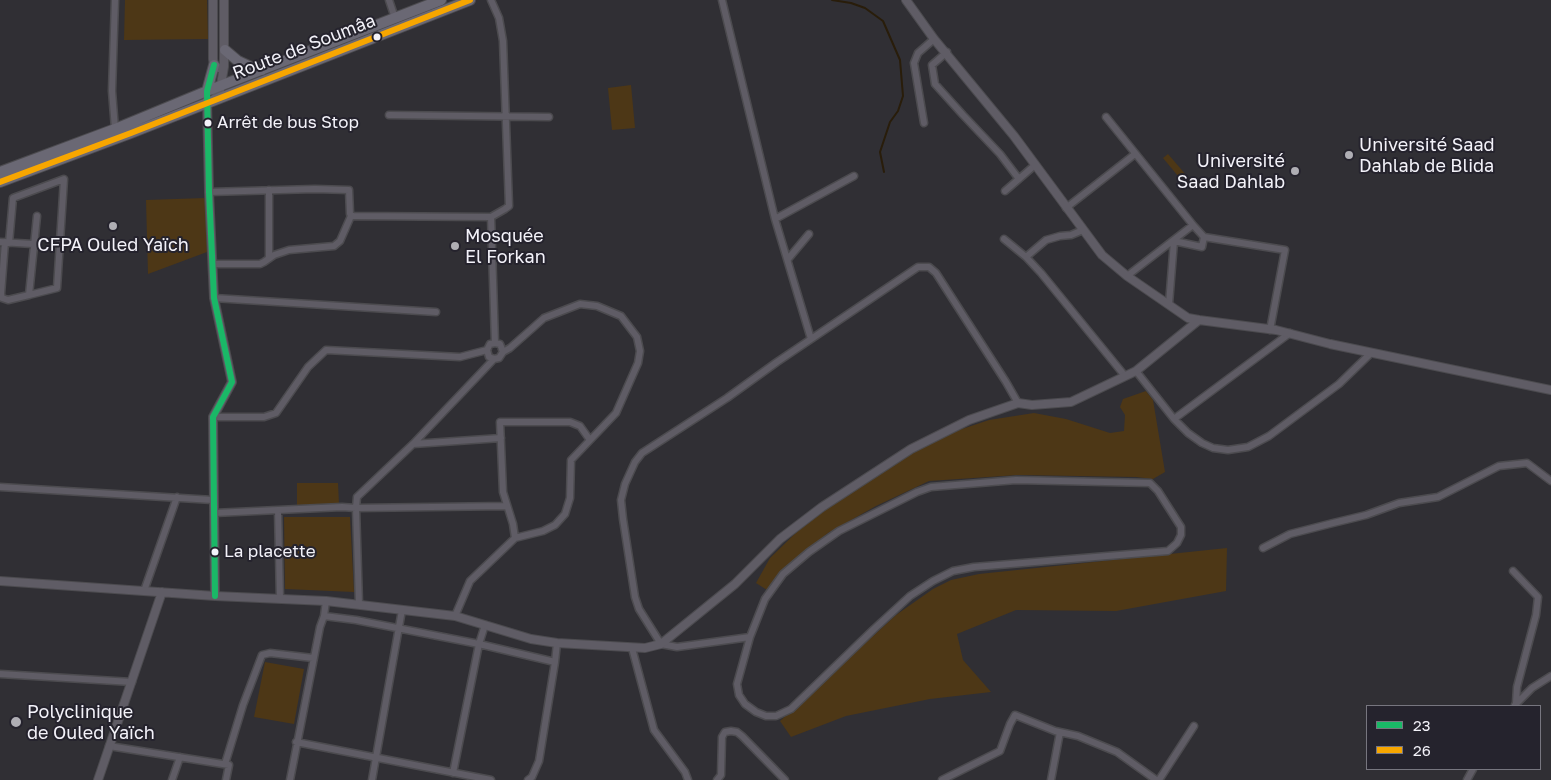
<!DOCTYPE html>
<meta charset="utf-8">
<style>
body{margin:0}
#map{position:relative;width:1551px;height:780px;overflow:hidden;background:#302f34;font-family:"Golos Text",sans-serif}
canvas{display:block}
.legend{position:absolute;left:1366px;top:705px;width:175px;height:65px;box-sizing:border-box;background:#25232d;border:1px solid #77767f;margin:0;padding:6px 9px;list-style:none;font-size:15px;color:#f3f2f9}
.legend li{display:flex;align-items:center;gap:10px;height:25px}
.legend b{width:25px;border:1px solid #77767f}
</style>
<div id="map">
<canvas width="1551" height="780"></canvas>
<ul class="legend">
<li><b style="height:6px;background:#1ab867"></b>23</li>
<li><b style="height:6px;background:#f7a600"></b>26</li>
</ul>
</div>
<script>
const g = document.querySelector('canvas').getContext('2d');
g.lineJoin = 'round';
function fill(path, color) { g.fillStyle = color; g.fill(path, 'evenodd'); }
const toPath = rows => new Path2D(rows.map(r => 'M' + r).join(''));
function trace(path, color, width, dash) { g.strokeStyle = color; g.lineWidth = width; g.lineCap = dash ? 'butt' : 'round'; g.setLineDash(dash || []); g.stroke(path); }
function write(font, color, halo, rows, align = 'center') {
  g.font = font + ' "Golos Text",sans-serif'; g.lineWidth = 4; g.setLineDash([]); g.textBaseline = 'middle'; g.strokeStyle = halo; g.fillStyle = color; for (const [text, x, y, turn = 0] of rows) {
    g.save(); g.translate(x, y); g.rotate((+turn || 0) * Math.PI / 180); g.textAlign = isNaN(turn) ? turn : align; if (halo) g.strokeText(text, 0, 0); g.fillText(text, 0, 0); g.restore();
  }
}
fill(toPath([
 [125,0,207,0,208,39,124,40],
 [631,85,635,128,612,130,608,88],
 [1168,154,1193,183,1188,188,1163,158],
 [206,198,207,252,148,274,146,200],
 [1146,391,1153,400,1165,472,1153,479,1136,477,1018,475,929,481,876,506,828,533,780,572,767,590,756,583,770,558,804,525,839,498,924,446,959,430,989,420,1034,413,1066,419,1110,433,1124,431,1125,415,1120,407,1123,399],
 [297,483,338,483,339,504,297,505],
 [284,517,350,517,354,592,285,589],
 [1227,548,1226,591,1116,611,1016,610,957,634,963,660,991,692,930,699,846,716,791,737,780,721,896,615,933,589,951,580,979,574],
 [265,662,304,669,294,724,254,717]
]), '#4d3716');
trace(toPath([
 [832,0,851,3,865,8,883,21,900,60,903,96,898,111,890,122,880,152,884,172]
]), '#291d0a', 2);
const minor = toPath([
 [115,0,112,91,115,129],
 [389,0,395,18],
 [722,0,775,219,811,339],
 [947,52,932,65,935,84,963,115,1000,154,1019,179],
 [389,115,549,117],
 [1106,117,1193,225],
 [924,123,914,63,918,53,934,39],
 [269,190,269,258],
 [1005,191,1035,165],
 [209,192,315,189,349,190,350,214,353,216,491,217,505,209,509,206,503,41,499,18,491,0],
 [1066,208,1135,154],
 [491,217,495,343],
 [775,219,854,176],
 [1004,239,1026,257,1041,273,1125,376],
 [0,242,33,244],
 [5,242,1,294,2,298,8,300,29,295,37,216],
 [9,243,13,198,64,179,57,288,29,295],
 [1026,257,1046,240,1060,236,1071,235,1083,230],
 [788,259,809,234],
 [213,264,260,264,264,262,274,255,289,250,334,246,340,241,351,216],
 [1127,276,1193,225,1204,237,1285,250,1270,330],
 [214,298,436,312],
 [1169,304,1174,241,1202,247,1204,237],
 [503,352,510,348,544,318,580,304,597,306,621,316,637,337,640,351,638,363,616,413,571,460,570,498,565,514,555,525,543,531,515,538],
 [1136,371,1174,419,1188,433,1202,443,1213,448,1228,450,1248,447,1269,436,1339,384,1371,353],
 [213,417,264,417,276,413,308,367,326,350,460,357,487,350,490,344,495,343,500,344,503,352,499,358,494,359,489,357,487,350],
 [1174,419,1290,333],
 [413,444,501,438],
 [0,487,213,500],
 [278,510,280,599],
 [214,513,342,507,356,508,357,497,413,444,494,359],
 [1263,548,1290,534,1333,523,1366,515,1399,503,1438,497,1499,466,1527,463,1551,481],
 [1513,571,1538,597,1536,615,1517,687,1516,703],
 [144,591,177,497],
 [359,604,356,508,507,506],
 [324,616,326,601],
 [455,616,470,581,515,538,513,524,503,492,500,422,570,422,580,426,590,440],
 [750,637,765,599,783,574,809,552,839,531,917,492,931,487,1016,480,1150,483,1158,491,1181,527,1181,535,1177,543,1168,551,974,567,953,571,933,581,910,596,874,629,791,709,776,716,766,716,756,712,745,704,739,695,737,684,750,637,677,647,661,644,639,609,635,597,623,519,621,500,625,484,635,462,642,453,727,398,777,362,918,267,929,267,936,273,1006,382,1018,403],
 [632,648,654,730,685,772,688,780],
 [0,674,132,682],
 [1515,705,1532,688,1551,676],
 [296,742,491,780],
 [109,746,229,765,226,780],
 [225,764,243,705,262,655,270,653,313,658],
 [453,773,479,644,485,625],
 [172,780,180,757],
 [290,780,320,627,324,616,356,620,479,644,555,662],
 [372,780,402,610],
 [528,780,532,777,539,761,555,662,557,643],
 [717,780,721,775,722,737,725,732,731,731,737,732,742,736,785,780],
 [942,780,1000,751,1010,724,1015,715,1055,731,1078,736,1117,752,1156,780],
 [1051,780,1060,732],
 [1159,780,1194,726],
 [1467,780,1473,769]
]);
const tertiary = toPath([
 [213,0,213,59,214,65,219,68],
 [906,0,934,39,1014,136,1102,255,1127,276,1188,318,1199,320,1276,330,1330,344,1551,390],
 [207,100,209,192,214,298,232,382,213,417,215,596],
 [213,101,220,90,224,67,224,0],
 [0,581,215,596,326,601,455,616,531,639,557,643,645,648,661,644,735,584,780,539,822,507,911,449,969,420,1018,403,1032,405,1071,402,1136,371,1199,320],
 [98,780,162,592]
]);
const trunk = toPath([
 [225,50,238,61,253,68,262,70],
 [207,91,214,65],
 [0,172,115,129,207,91,441,0],
 [0,182,131,133,470,0]
]);
trace(minor, '#4c4b4f', 9);
trace(tertiary, '#4c4b4f', 10);
trace(trunk, '#4c4b4f', 12);
trace(minor, '#5f5c65', 6);
trace(tertiary, '#5f5c65', 8);
trace(trunk, '#6a6874', 10);
trace(toPath([
 [214,65,207,91,209,192,214,298,232,382,213,417,215,596]
]), '#1ab867', 6);
trace(toPath([
 [0,182,131,133,470,0]
]), '#f7a600', 6);
for (const [x, y, r, color] of [
 [377,37,4.5,"#f3f2f9"],
 [208,123,4.5,"#f3f2f9"],
 [1349,155,5,"#afaeb4"],
 [1295,171,5,"#afaeb4"],
 [113,226,5,"#afaeb4"],
 [455,246,5,"#afaeb4"],
 [215,552,4.5,"#f3f2f9"],
 [16,722,6,"#afaeb4"]
]) { const dot = new Path2D(); dot.arc(x, y, r, 0, 2 * Math.PI); g.fillStyle = color; g.fill(dot); trace(dot, '#25232d', 2); }
write('17px', '#f3f2f9', '#25232d', [
 ["Arrêt de bus Stop",217,123],
 ["La placette",224,552]
], 'left');
write('18px', '#f3f2f9', '#25232d', [
 ["Route de Soumâa",304,47,-21]
]);
write('18px', '#f3f2f9', '#25232d', [
 ["Université Saad",1359,145],
 ["Dahlab de Blida",1359,166],
 ["Université",1285,161,"right"],
 ["Saad Dahlab",1285,182,"right"],
 ["Mosquée",465,236],
 ["El Forkan",465,257],
 ["CFPA Ouled Yaïch",113,245,"center"],
 ["Polyclinique",27,712],
 ["de Ouled Yaïch",27,733]
], 'left');
</script>
